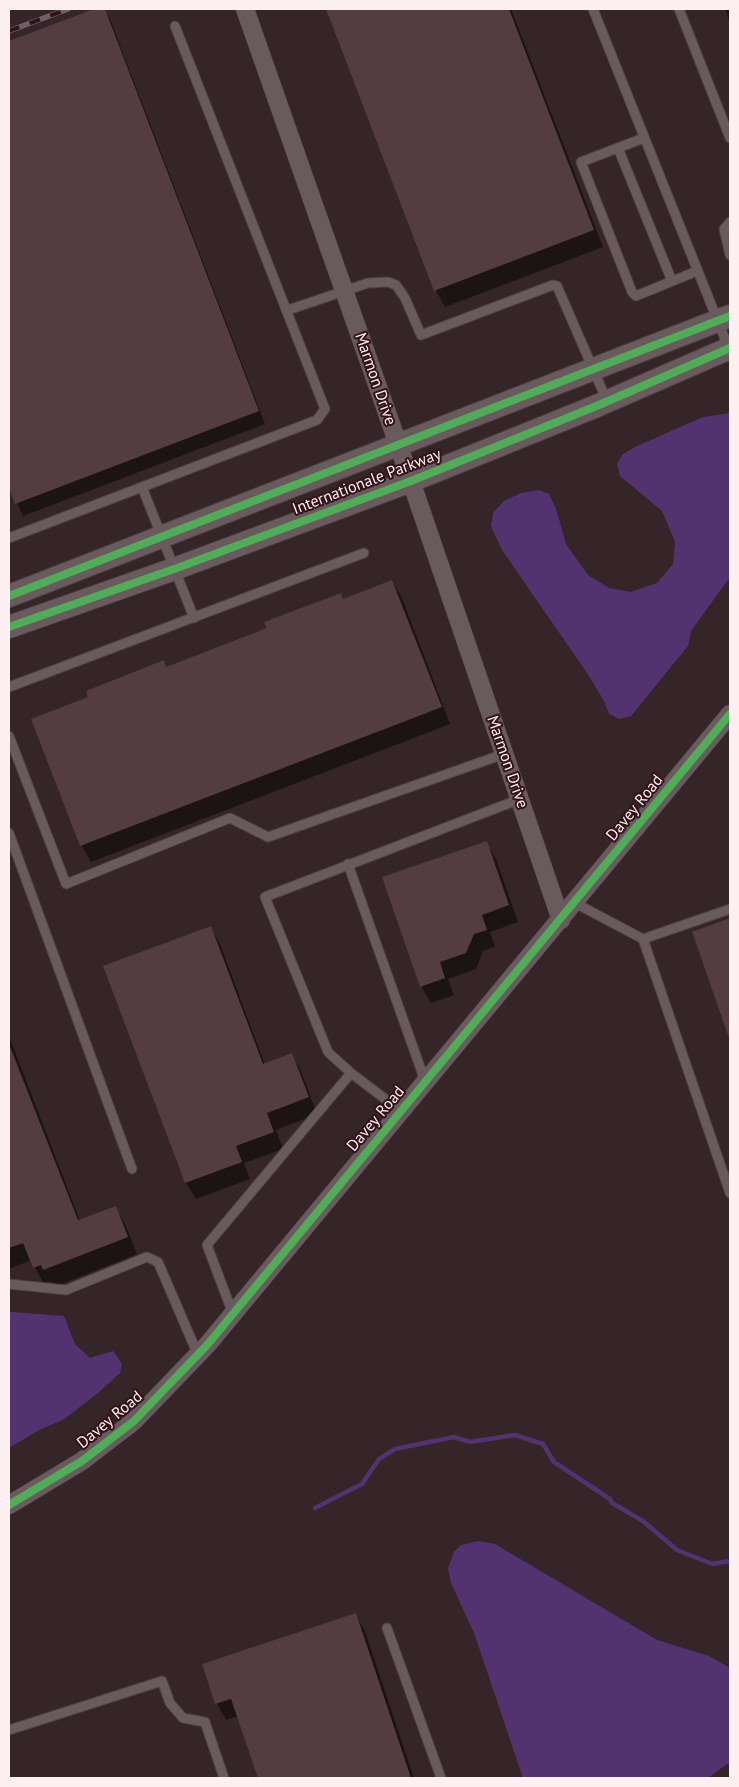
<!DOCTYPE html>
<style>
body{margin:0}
#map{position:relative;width:739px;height:1787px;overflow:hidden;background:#352428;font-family:"PT Sans",sans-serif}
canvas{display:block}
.frame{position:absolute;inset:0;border:10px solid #fef0f2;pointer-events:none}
</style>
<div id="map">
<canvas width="739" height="1787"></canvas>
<div class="frame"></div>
</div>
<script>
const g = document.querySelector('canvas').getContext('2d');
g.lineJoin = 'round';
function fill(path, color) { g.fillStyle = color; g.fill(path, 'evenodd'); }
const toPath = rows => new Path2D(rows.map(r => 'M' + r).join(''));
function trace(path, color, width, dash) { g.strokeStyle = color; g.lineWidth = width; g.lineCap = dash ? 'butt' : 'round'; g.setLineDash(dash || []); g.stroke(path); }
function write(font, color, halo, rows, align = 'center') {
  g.font = font + ' "PT Sans",sans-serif'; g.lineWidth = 4; g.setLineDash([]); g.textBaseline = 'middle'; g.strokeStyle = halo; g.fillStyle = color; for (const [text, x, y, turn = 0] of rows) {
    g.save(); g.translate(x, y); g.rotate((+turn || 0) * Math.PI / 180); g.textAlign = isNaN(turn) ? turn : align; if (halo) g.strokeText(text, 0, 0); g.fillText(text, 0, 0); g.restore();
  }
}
fill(toPath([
 [730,413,730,577,691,631,688,646,631,716,619,719,609,714,604,701,587,673,502,550,491,526,493,513,504,501,521,493,539,490,549,494,556,509,566,544,588,575,609,588,631,592,657,583,673,564,675,542,662,511,620,476,617,464,623,454,637,446,703,417],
 [11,1312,64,1316,75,1344,90,1358,113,1351,122,1364,120,1373,98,1393,63,1420,41,1429,9,1448,9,1313],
 [479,1541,495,1544,657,1640,709,1656,730,1668,730,1762,708,1778,523,1778,474,1633,451,1583,448,1568,454,1552,461,1545]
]), '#53336f');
fill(toPath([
 [98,9,104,9,110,19,265,424,23,516,12,492,9,493,9,43],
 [327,9,511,9,603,247,445,307,436,291],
 [725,9,730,9,730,23],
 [392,581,402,598,450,724,91,862,82,846,33,720],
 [486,843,496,859,518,922,490,932,495,947,483,951,476,969,448,979,454,995,431,1003,421,986],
 [730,920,730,1037,694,932],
 [210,927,220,944,265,1065,292,1055,301,1071,317,1114,276,1130,283,1149,244,1163,250,1179,196,1199,186,1183,105,967],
 [9,1036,80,1221,115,1207,125,1224,137,1254,54,1287,51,1281,44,1284,31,1260,9,1269],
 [355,1614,365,1631,414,1778,259,1778,238,1716,226,1720,217,1703]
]), '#0007');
trace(toPath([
 [315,1508,362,1484,379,1459,395,1449,454,1437,470,1442,515,1435,543,1444,554,1462,610,1499,612,1503,643,1521,677,1550,712,1564,730,1561]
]), '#53336f', 4.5);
fill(toPath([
 [94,9,105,9,259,411,15,504,9,488,9,41],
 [326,9,509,9,594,230,434,291],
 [392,580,442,707,80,846,31,719,88,697,86,691,164,660,166,667,267,628,264,622,341,593,343,599],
 [487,841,509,905,482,915,487,930,474,934,466,953,440,962,445,978,420,987,382,877],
 [730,918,730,1035,728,1035,692,932],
 [211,926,263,1064,292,1053,309,1097,267,1113,274,1132,236,1146,242,1162,185,1183,103,966],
 [9,1044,78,1220,116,1206,128,1237,43,1270,41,1265,33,1268,23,1243,9,1248],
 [356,1613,411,1778,258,1778,231,1699,215,1704,202,1664]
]), '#533c42');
const service = toPath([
 [593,9,729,349],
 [679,9,730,138],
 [644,138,581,162,632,292,636,296,697,271],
 [618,148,672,281],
 [730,222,724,229,730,255],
 [288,310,368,283,388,282,396,285,405,298,421,335,553,285,557,286,607,401],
 [142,487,194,618],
 [9,538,317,420,325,409,175,26],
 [9,687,364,553],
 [9,736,66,884,230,818,268,837,504,754],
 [9,833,132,1169],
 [348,864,425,1081],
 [575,903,643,939,730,1193],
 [643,939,730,909],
 [351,1073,401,1111],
 [9,1284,66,1290,147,1257,158,1262,198,1355],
 [233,1314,207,1245,351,1073,328,1052,265,897,520,799],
 [387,1628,441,1778],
 [9,1730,162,1681,170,1703,183,1718,205,1722,224,1778]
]);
const minor = toPath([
 [245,9,411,481,561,920],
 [9,1505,82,1461,134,1421,208,1344,730,714]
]);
const tertiary = toPath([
 [9,596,730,316],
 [9,627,177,568,411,481,599,405,730,348]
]);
trace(service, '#4d3f43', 11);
trace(minor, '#4d3f43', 19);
trace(tertiary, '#4d3f43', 24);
trace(service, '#695a5e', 9);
trace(minor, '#695a5e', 18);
trace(tertiary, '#695a5e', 22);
const rail = toPath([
 [9,31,68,9]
]);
trace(rail, '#6e6064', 5.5);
trace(rail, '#32121b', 4, [11]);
trace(toPath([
 [9,596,730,316],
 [9,627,177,568,411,481,599,405,730,348],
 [9,1505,82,1461,134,1421,208,1344,730,714]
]), '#51ab58', 8);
write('16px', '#fef0f2', '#32121b', [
 ["Marmon Drive",375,379,71],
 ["Internationale Parkway",367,482,-21],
 ["Marmon Drive",507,762,71],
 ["Davey Road",635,808,-51],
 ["Davey Road",376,1119,-50],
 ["Davey Road",110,1420,-40]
]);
</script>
